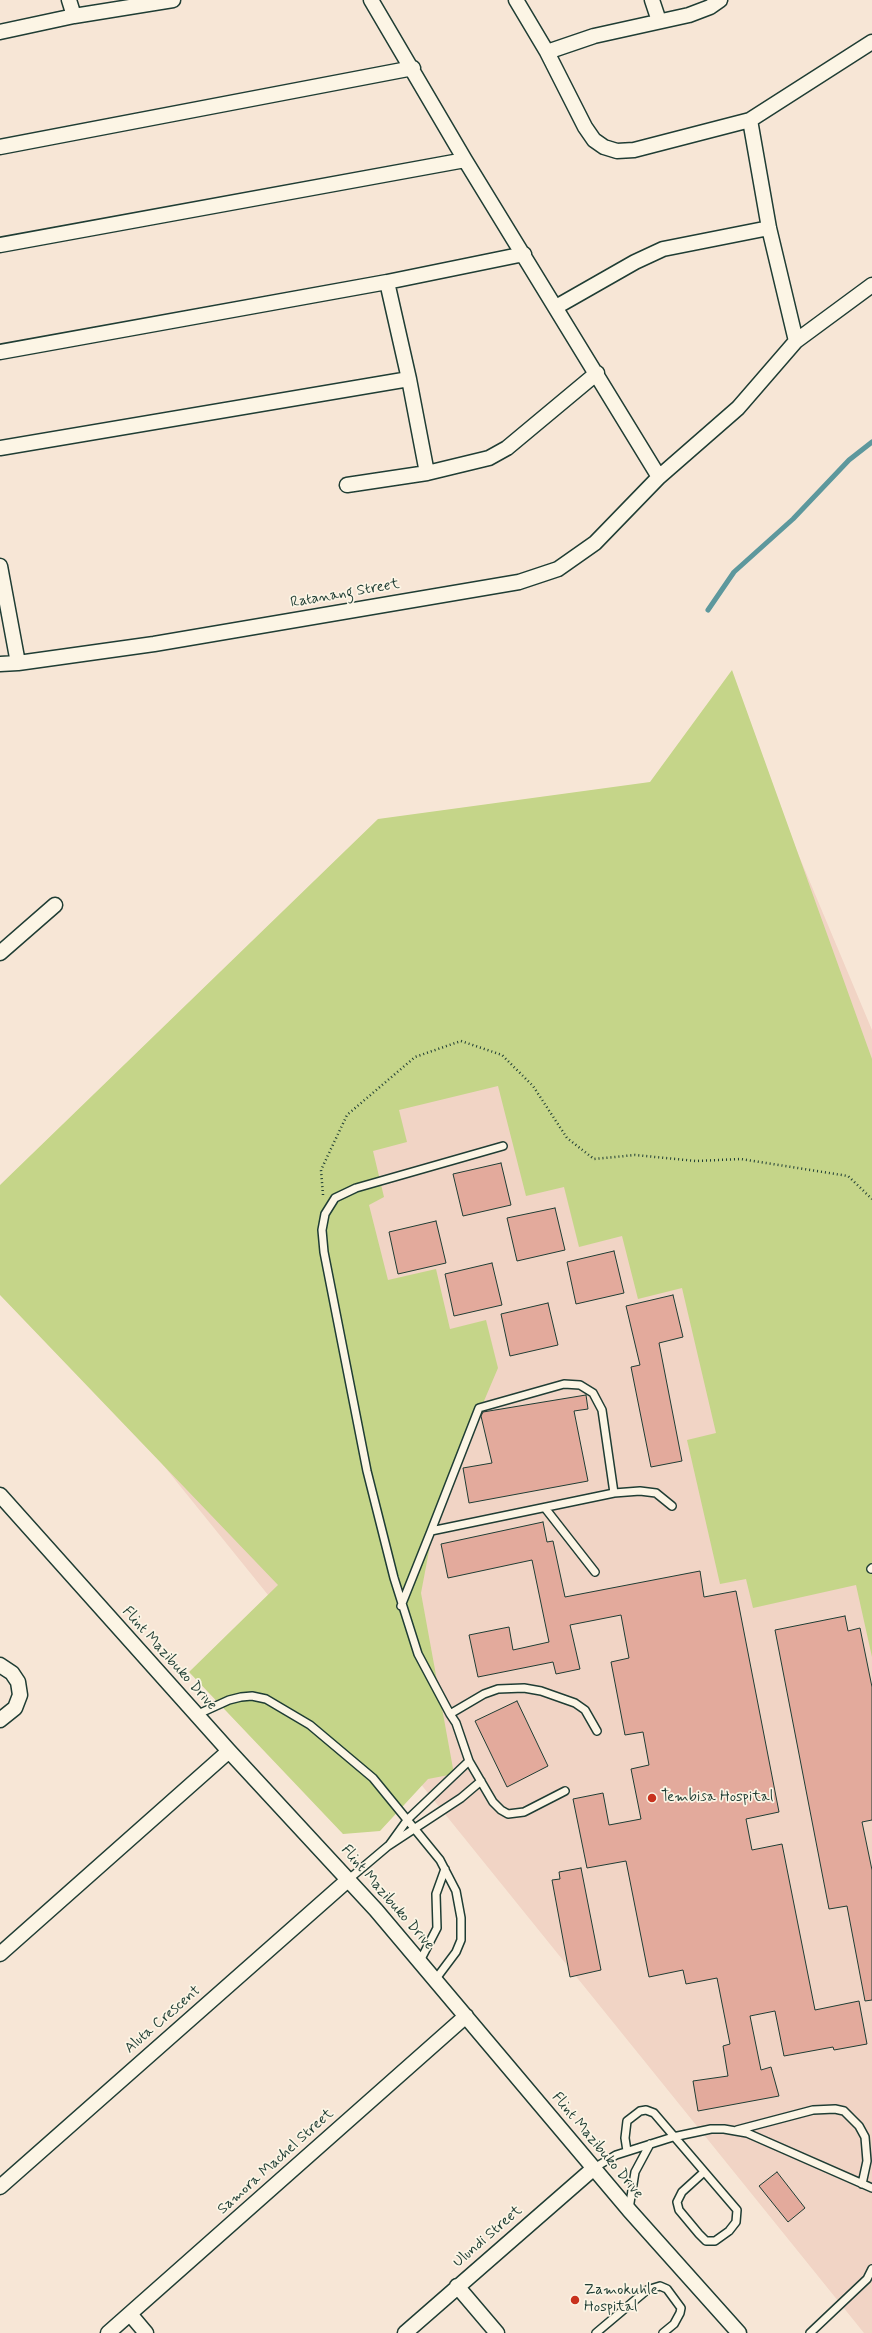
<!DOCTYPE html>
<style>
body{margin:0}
canvas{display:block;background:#f7e6d6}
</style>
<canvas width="872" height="2333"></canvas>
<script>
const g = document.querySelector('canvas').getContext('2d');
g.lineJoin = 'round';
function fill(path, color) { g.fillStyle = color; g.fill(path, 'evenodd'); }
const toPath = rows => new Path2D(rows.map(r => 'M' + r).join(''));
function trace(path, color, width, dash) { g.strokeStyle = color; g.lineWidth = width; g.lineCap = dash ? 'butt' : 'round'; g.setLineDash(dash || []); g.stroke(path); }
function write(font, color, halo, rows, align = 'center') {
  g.font = font + ' Mynerve,sans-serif'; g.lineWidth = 3.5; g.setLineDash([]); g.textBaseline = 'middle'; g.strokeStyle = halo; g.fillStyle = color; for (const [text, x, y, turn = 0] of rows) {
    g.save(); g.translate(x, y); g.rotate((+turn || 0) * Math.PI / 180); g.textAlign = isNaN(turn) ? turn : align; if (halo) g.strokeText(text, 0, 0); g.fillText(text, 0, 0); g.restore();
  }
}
fill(toPath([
 [773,794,872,1030,872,2333,864,2333,0,1263]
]), '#f1d4c5');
fill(toPath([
 [732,670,872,1059,872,1657,856,1585,753,1608,746,1579,720,1584,687,1440,716,1433,682,1288,638,1299,622,1236,579,1247,564,1187,526,1196,498,1086,399,1110,407,1142,373,1151,384,1197,369,1205,388,1280,436,1269,450,1329,486,1320,498,1368,436,1514,421,1593,454,1774,428,1779,380,1831,343,1834,189,1672,278,1585,0,1295,0,1185,378,819,650,782]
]), '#c5d589');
trace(toPath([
 [708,610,734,572,793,519,849,460,872,442]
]), '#5d989d', 5);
const building = toPath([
 [501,1163,511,1205,463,1216,453,1174,501,1163],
 [555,1208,565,1250,517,1261,507,1218,555,1208],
 [436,1221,446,1263,398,1274,389,1232,436,1221],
 [614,1251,624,1293,576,1304,567,1262,614,1251],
 [492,1263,502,1305,454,1316,445,1274,492,1263],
 [673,1295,683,1337,659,1343,682,1461,651,1467,631,1367,640,1365,626,1306,673,1295],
 [548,1303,558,1345,510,1356,501,1314,548,1303],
 [586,1395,588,1409,574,1411,588,1481,469,1503,463,1468,492,1463,481,1416,483,1412,586,1395],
 [543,1522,547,1542,553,1541,565,1597,700,1571,704,1597,736,1591,779,1812,746,1819,752,1850,782,1844,815,2010,859,2001,867,2044,834,2050,833,2047,784,2056,775,2011,750,2016,761,2070,771,2067,779,2096,698,2111,693,2081,728,2076,723,2046,730,2044,717,1978,686,1984,683,1970,649,1977,626,1861,587,1868,573,1799,603,1793,609,1825,641,1819,631,1769,649,1765,643,1732,625,1735,611,1662,629,1658,621,1615,570,1625,580,1669,556,1674,553,1662,478,1677,469,1635,509,1627,513,1650,549,1642,532,1560,448,1578,441,1544,543,1522],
 [845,1616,848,1631,860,1628,872,1687,872,1820,862,1822,872,1870,872,2000,865,2001,847,1906,829,1909,775,1630,845,1616],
 [517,1701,548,1766,507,1787,475,1721,517,1701],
 [581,1868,601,1970,570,1977,552,1880,560,1879,559,1872,581,1868],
 [777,2172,805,2208,788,2222,759,2186,777,2172]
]);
fill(building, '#e3aa9c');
trace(building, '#1f3d34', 1);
const lane = toPath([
 [545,1508,595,1572],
 [431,1531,479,1408,564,1384,580,1385,593,1393,602,1410,614,1493],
 [871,1569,872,1568],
 [401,1606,431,1531,614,1493,640,1491,656,1493,672,1506],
 [450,1714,418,1654,394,1578,367,1471,324,1252,322,1230,325,1214,335,1198,356,1188,503,1146],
 [196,1715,229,1700,241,1697,252,1696,266,1699,310,1725,373,1778,440,1860,456,1891,461,1918,461,1940,456,1952,435,1980],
 [565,1791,524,1812,508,1814,501,1810,493,1802,469,1761,456,1723,450,1714,484,1694,498,1689,524,1688,541,1691,575,1703,585,1710,597,1731],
 [390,1844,408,1819,469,1761],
 [349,1879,388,1846,461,1798,481,1781],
 [420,1961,437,1928,436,1894,445,1869],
 [737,2130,813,2110,835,2109,844,2111,859,2126,865,2137,867,2161,862,2184],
 [627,2151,625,2138,627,2121,640,2111,646,2110,654,2113,737,2210,736,2222,729,2231,715,2241,706,2241,699,2234,679,2210,677,2202,682,2192,704,2172],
 [594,2168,616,2155,673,2137,711,2129,724,2129,747,2133,872,2188],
 [629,2209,635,2172,650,2144],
 [596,2333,647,2290,660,2286,667,2289,681,2308,680,2313,674,2324,663,2333],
 [810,2333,867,2279,872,2269]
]);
const street = toPath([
 [69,0,74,16],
 [371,0,465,160,659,477],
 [516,0,547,52,585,127,594,140,604,147,617,151,634,150,750,120,872,42],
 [652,0,659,21],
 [0,32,74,16,173,0],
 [547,52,594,36,689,15,710,7,720,0],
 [750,120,769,228,796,341],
 [0,147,413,68],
 [0,245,465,160],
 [387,282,409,379,427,473],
 [556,307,635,262,663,249,769,228],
 [0,352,387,282,524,254],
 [0,448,409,379],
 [347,485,427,473,489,458,507,448,597,373],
 [0,566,18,663],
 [0,664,18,663,154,644,519,582,558,569,595,543,659,477,738,408,796,341,872,285],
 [0,953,55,905],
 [0,1495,229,1751,376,1910,629,2210,739,2333],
 [0,1665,12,1673,18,1682,20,1695,15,1708,0,1720],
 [0,1954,229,1751],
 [0,2187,349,1879],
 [457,2286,497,2333],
 [130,2314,146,2333],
 [108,2333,466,2016],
 [405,2333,594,2168]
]);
trace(lane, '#1f3d34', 10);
trace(street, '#1f3d34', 17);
trace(toPath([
 [323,1195,321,1170,347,1115,415,1057,461,1041,502,1055,533,1086,567,1138,594,1159,635,1155,696,1161,741,1159,848,1176,872,1199]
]), '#1f3d34', 2.5, [1, 3]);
trace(lane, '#fcf5e5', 7);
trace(street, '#fcf5e5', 14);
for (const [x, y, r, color] of [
 [652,1798,5,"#c8321e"],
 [575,2300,5,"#c8321e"]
]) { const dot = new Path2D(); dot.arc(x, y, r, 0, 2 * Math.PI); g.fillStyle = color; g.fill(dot); trace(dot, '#fcf5e5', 1.5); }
write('15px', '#1f3d34', '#fcf5e5', [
 ["Ratanang Street",345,594,-10],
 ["Flint Mazibuko Drive",169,1659,48],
 ["Flint Mazibuko Drive",387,1898,49],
 ["Aluta Crescent",163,2020,-41],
 ["Flint Mazibuko Drive",597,2146,50],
 ["Samora Machel Street",276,2162,-42],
 ["Ulundi Street",488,2237,-41]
]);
write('15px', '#1f3d34', '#fcf5e5', [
 ["Tembisa Hospital",661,1798],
 ["Zamokuhle",584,2291],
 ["Hospital",584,2308]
], 'left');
</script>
